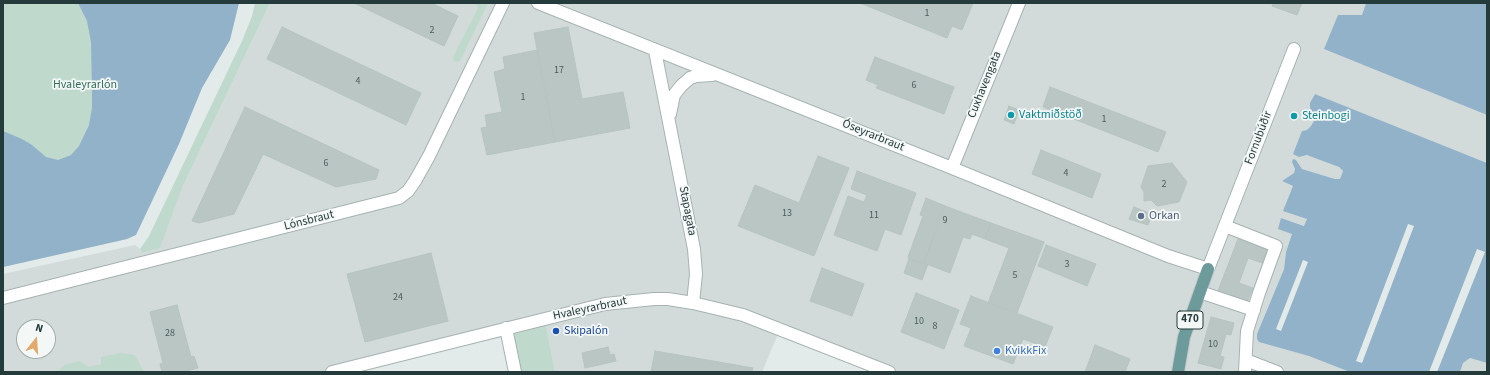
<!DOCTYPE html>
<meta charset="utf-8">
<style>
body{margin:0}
#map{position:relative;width:1490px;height:375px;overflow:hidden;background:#e3ebea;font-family:"Source Sans 3",sans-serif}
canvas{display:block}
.frame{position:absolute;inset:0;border:4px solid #253a3a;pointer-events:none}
.north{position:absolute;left:16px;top:319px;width:40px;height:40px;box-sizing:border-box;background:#f3f8f7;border:1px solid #a1acab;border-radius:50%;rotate:17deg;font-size:11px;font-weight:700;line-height:16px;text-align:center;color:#253a3a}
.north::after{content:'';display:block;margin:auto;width:14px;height:18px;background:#e1a96b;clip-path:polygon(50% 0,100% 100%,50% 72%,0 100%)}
</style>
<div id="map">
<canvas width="1490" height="375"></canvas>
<div class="frame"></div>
<div class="north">N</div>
</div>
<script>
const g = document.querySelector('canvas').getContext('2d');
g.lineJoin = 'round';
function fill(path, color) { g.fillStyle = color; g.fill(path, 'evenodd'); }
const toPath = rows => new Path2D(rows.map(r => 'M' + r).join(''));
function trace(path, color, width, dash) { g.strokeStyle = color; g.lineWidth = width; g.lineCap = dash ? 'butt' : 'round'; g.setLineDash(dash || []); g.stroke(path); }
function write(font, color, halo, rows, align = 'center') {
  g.font = font + ' "Source Sans 3",sans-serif'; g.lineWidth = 3.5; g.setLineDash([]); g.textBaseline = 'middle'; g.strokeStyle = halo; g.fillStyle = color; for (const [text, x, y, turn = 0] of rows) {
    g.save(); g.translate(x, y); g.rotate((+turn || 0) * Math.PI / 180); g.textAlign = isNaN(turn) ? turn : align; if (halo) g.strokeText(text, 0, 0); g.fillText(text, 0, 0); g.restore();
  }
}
fill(toPath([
 [270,3,1366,3,1362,15,1325,49,1487,115,1487,163,1315,94,1310,108,1314,121,1311,126,1307,130,1302,131,1299,157,1307,155,1339,167,1343,171,1340,179,1335,179,1302,169,1296,160,1292,162,1295,169,1294,173,1282,181,1293,186,1307,219,1305,226,1281,218,1292,234,1286,252,1284,269,1257,334,1350,372,875,372,778,334,762,372,555,372,546,325,503,337,345,372,3,372,3,274,135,245,140,249,141,253,160,247,183,186],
 [24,327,48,327,48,351,24,351],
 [1470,358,1487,363,1487,372,1460,372,1463,363]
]), '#d2dbd9');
fill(toPath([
 [3,3,193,3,127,239,3,267],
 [255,3,270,3,183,186,160,248,141,253,140,249,149,236,242,41,252,16],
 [476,3,488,3,460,61,457,62,454,61,453,57,478,8],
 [546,325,555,372,512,372,503,337],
 [121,353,135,355,144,372,57,372,64,365,79,361,89,367,101,364,101,357]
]), '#bfdacd');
fill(toPath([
 [78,3,239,3,230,40,202,88,179,144,136,235,127,239,3,267,3,131,22,139,32,145,46,157,58,160,71,155,79,146,89,125,92,108,92,92,91,42,87,21],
 [1366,3,1487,3,1487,115,1324,49,1338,15,1362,15],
 [1315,94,1487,163,1487,363,1470,358,1463,363,1460,372,1350,372,1309,356,1259,342,1257,339,1257,334,1284,269,1286,252,1292,234,1278,229,1281,218,1304,226,1307,219,1283,211,1293,186,1282,181,1294,173,1295,169,1292,162,1293,159,1296,160,1302,169,1335,179,1340,179,1343,171,1339,167,1312,157,1307,155,1299,157,1293,154,1302,131,1307,130,1311,126,1314,121,1310,108,1310,103]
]), '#92b2ca');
fill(toPath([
 [1408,224,1414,226,1362,363,1356,361],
 [1477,249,1485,252,1437,372,1429,372],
 [1303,260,1308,262,1281,331,1276,329]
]), '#e3ebea');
const building = toPath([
 [354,3,431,3,458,16,444,46,354,3],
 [860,3,973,3,962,30,952,26,947,38,860,3],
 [1273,3,1302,3,1297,15,1272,6,1273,3],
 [282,27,421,93,406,125,267,59,282,27],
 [568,27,582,99,623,92,630,128,555,142,534,33,568,27],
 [537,50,555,142,487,155,481,128,487,127,485,115,502,112,494,72,505,69,503,57,537,50],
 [875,57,954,87,944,114,876,88,878,85,866,80,875,57],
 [1050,87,1166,132,1158,152,1043,107,1050,87],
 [1009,106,1019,110,1014,124,1004,120,1009,106],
 [245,107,379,170,376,179,336,187,263,154,234,214,199,223,192,221,245,107],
 [1041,150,1101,174,1092,198,1032,174,1041,150],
 [818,156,849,168,814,256,738,226,755,185,799,203,818,156],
 [1172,163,1187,182,1179,202,1157,206,1151,200,1144,201,1144,192,1141,187,1148,166,1172,163],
 [857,171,916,193,901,235,885,229,877,251,834,235,848,196,864,202,867,195,851,189,857,171],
 [926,198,945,206,924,263,909,259,908,257,923,216,920,215,926,198],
 [945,206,991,223,985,239,972,234,970,239,963,237,950,273,924,263,945,206],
 [1134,207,1152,214,1148,225,1129,219,1134,207],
 [991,223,1044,242,1017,313,988,303,1009,248,985,239,991,223],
 [1238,239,1267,250,1262,263,1248,258,1239,283,1253,288,1247,302,1218,291,1238,239],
 [1046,245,1096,264,1087,286,1038,266,1046,245],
 [431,253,448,321,365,342,347,274,431,253],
 [909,259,928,264,922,280,904,273,909,259],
 [822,268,864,284,852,316,810,301,822,268],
 [916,293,959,310,944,349,901,332,916,293],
 [971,296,1053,327,1045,347,1023,339,1013,364,964,346,971,328,960,324,971,296],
 [177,305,191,357,194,356,198,368,183,372,162,372,160,364,163,363,150,312,177,305],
 [1211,317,1234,323,1231,335,1226,334,1220,356,1224,357,1221,369,1198,363,1211,317],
 [1095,345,1130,359,1125,372,1085,372,1095,345],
 [608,347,610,355,614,354,616,361,585,368,582,353,608,347],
 [655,351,753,368,752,372,651,372,655,351]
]);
fill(building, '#b9c6c4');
trace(building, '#b6c4c2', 1);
const minor = toPath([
 [538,3,952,168,1168,256,1208,269,1294,49],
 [655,51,694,249,696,274,693,303],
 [670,114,674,95,681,86,690,78,696,76,712,75],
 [952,168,1019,3],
 [1225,226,1276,246,1259,293,1247,331,1245,372],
 [1200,292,1254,310],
 [3,298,399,198,408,191,415,181,429,156,503,3],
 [506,328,515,372],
 [1246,360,1277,372],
 [332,372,605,304,654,299,668,299,693,303,743,315,889,372]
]);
const major = toPath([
 [1178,372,1184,337,1208,269]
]);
trace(minor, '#a6b2b2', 14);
trace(major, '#c2c8c8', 14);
trace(minor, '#fff', 12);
trace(major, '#6d9a9b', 12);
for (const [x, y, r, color] of [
 [1011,115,4,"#0f9aa8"],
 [1294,116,4,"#0f9aa8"],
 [1141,216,4,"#5c6f8a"],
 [556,331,4,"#1a4fb4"],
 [997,351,4,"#3f7fe0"]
]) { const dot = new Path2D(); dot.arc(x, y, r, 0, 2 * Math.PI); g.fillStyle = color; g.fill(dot); trace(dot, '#f3f8f7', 1.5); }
write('10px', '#4a5d5c', null, [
 ["1",927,14],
 ["2",432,31],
 ["17",559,71],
 ["4",358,82],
 ["6",914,86],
 ["1",523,98],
 ["1",1104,120],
 ["6",326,164],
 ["4",1066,174],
 ["2",1164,185],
 ["13",787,214],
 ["11",874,216],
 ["9",945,221],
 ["3",1067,265],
 ["5",1015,276],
 ["24",398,298],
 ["10",919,322],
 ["8",935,327],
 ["28",170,334],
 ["10",1213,345]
]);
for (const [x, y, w] of [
 [1190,320,26]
]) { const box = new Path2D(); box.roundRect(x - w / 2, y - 9, w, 18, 3); g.fillStyle = '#f3f8f7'; g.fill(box); trace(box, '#253a3a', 1); }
write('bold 11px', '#253a3a', null, [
 ["470",1190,320]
]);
write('12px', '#346c59', '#f3f8f7', [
 ["Hvaleyrarlón",85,85]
]);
write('12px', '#253a3a', '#f3f8f7', [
 ["Cuxhavengata",985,85,-68],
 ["Óseyrarbraut",873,136,22],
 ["Fornubúðir",1259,138,-69],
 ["Stapagata",687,211,79],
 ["Lónsbraut",309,221,-14],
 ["Hvaleyrarbraut",590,309,-12]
]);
write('12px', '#0d838f', '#f3f8f7', [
 ["Vaktmiðstöð",1019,115],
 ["Steinbogi",1302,116]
], 'left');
write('12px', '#4e5e75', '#f3f8f7', [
 ["Orkan",1149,216]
], 'left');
write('12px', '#164399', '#f3f8f7', [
 ["Skipalón",564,331]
], 'left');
write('12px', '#366cbe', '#f3f8f7', [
 ["KvikkFix",1005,351]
], 'left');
</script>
